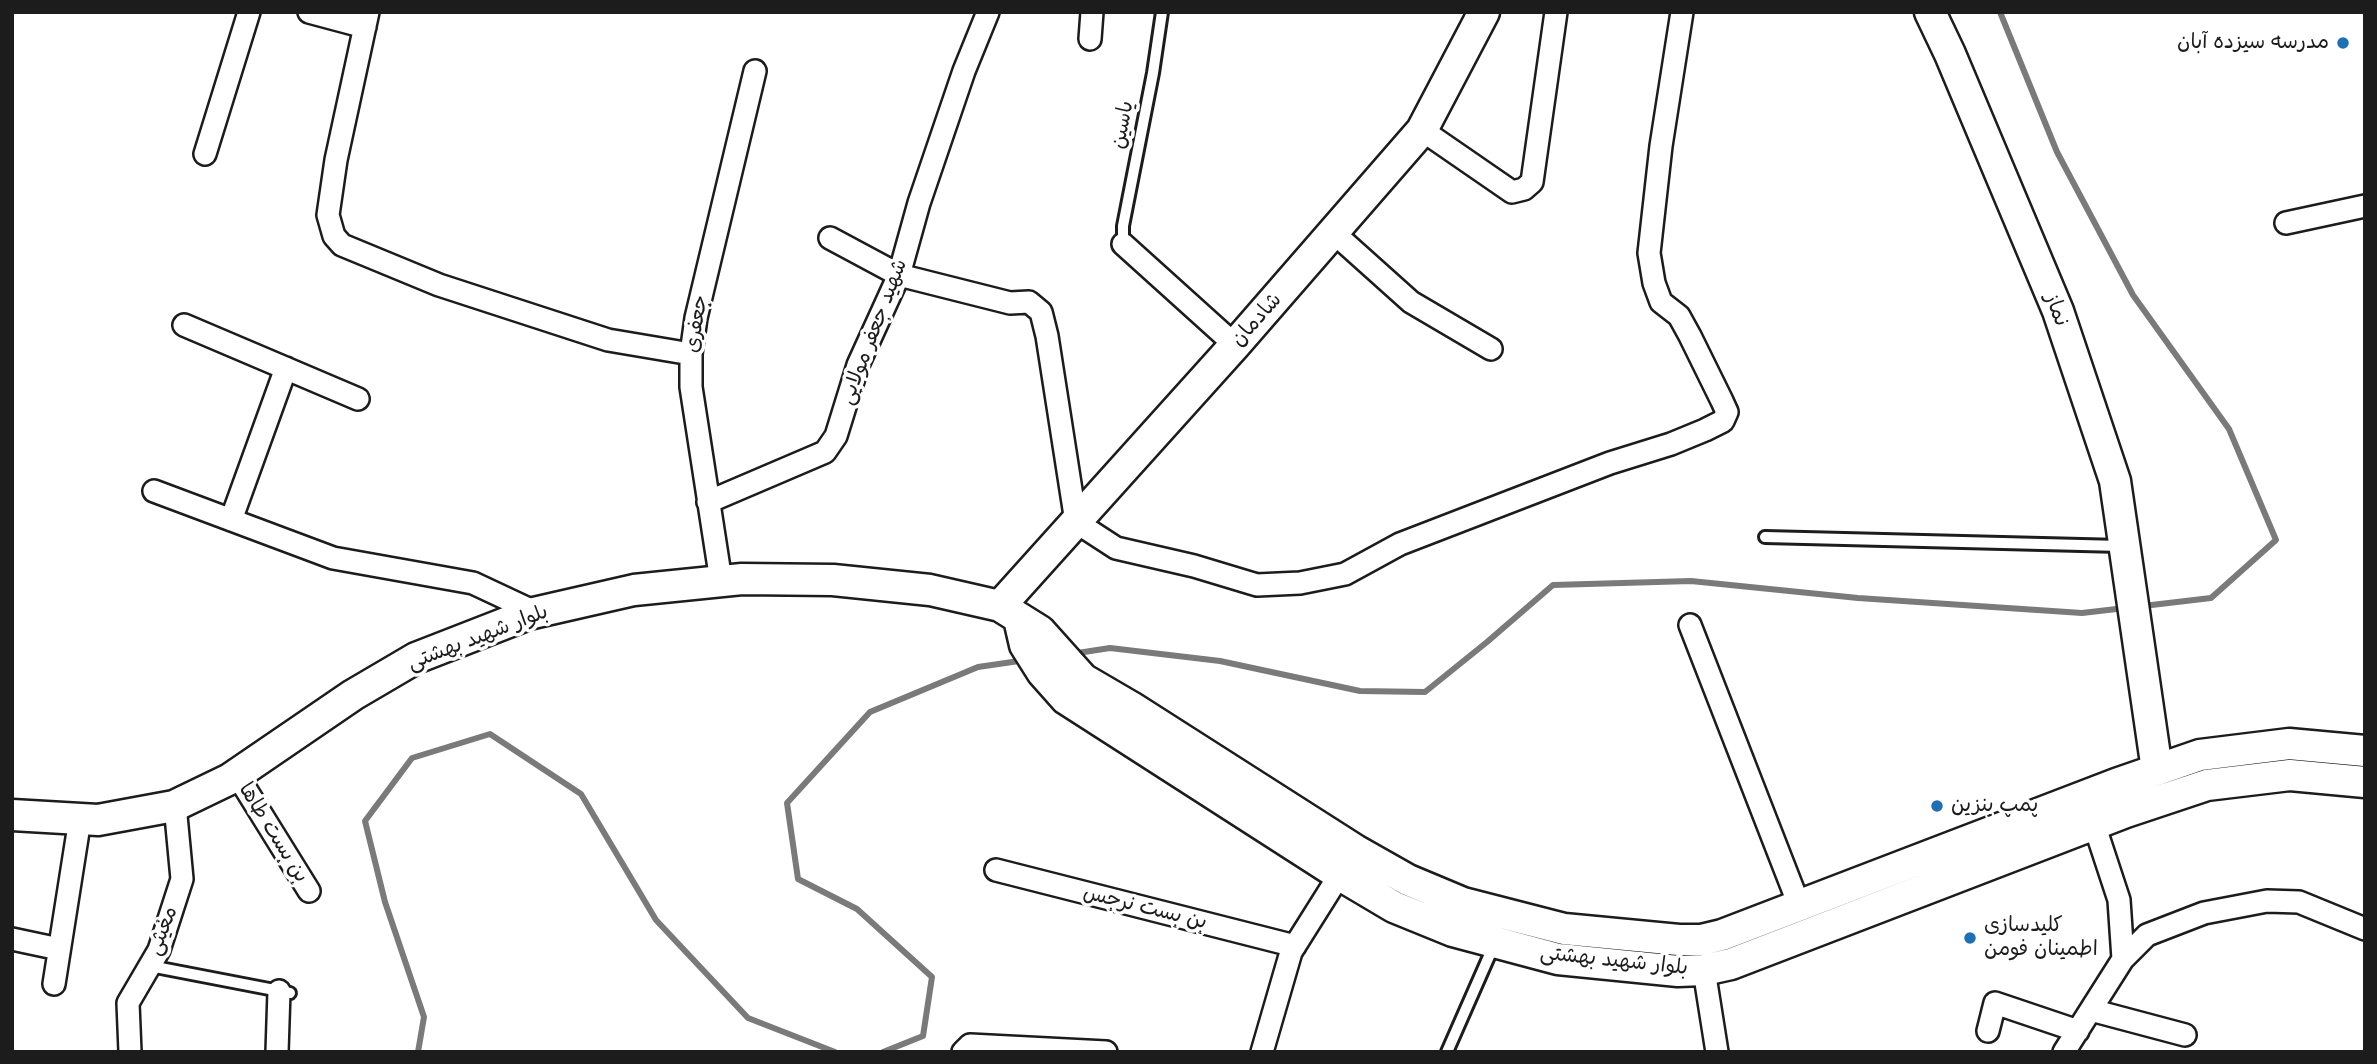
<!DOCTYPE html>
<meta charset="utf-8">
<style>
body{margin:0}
#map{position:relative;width:2377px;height:1064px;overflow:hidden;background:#fff;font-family:"Balsamiq Sans",sans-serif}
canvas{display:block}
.frame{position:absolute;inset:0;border:14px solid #1c1c1c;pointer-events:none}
</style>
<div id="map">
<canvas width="2377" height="1064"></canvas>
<div class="frame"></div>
</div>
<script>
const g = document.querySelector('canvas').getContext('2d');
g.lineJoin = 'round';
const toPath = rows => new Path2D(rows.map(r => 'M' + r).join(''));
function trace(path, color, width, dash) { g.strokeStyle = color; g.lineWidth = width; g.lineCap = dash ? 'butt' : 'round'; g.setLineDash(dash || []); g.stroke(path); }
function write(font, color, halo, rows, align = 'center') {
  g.font = font + ' "Balsamiq Sans","Playpen Sans Arabic",sans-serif'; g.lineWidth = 7; g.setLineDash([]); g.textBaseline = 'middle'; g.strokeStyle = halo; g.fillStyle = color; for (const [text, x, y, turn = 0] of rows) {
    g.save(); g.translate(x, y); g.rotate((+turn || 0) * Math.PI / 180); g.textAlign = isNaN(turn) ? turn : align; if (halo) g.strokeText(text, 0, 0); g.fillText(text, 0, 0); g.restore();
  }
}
trace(toPath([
 [2000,12,2057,152,2133,295,2229,429,2276,540,2211,598,2143,606],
 [1071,654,1110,648,1220,661,1360,691,1425,692,1487,642,1553,585,1691,581,1858,598,2082,613,2125,608],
 [418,1052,424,1017,385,902,365,821,412,758,490,734,581,794,656,920,748,1018,835,1052],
 [883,1052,923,1036,932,977,857,909,798,879,787,803,870,712,978,667,1026,660]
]), '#7a7a7a', 6);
const lane = toPath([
 [1123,244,1123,226,1153,73,1162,12],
 [1765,537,2121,546],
 [150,966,290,993],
 [1447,1052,1494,945]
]);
const street = toPath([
 [309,12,365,27],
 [368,12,336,160,328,215,334,236,342,245,439,285,608,340,691,354],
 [1090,39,1092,12],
 [1422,130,1512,192,1524,189,1532,182,1556,12],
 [205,154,249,12],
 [2286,223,2365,206],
 [1334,233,1411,302,1491,349],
 [830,238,899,275,1010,303,1029,302,1041,312,1047,336,1076,522,1116,548,1194,566,1257,585,1300,583,1345,574,1400,544,1610,463,1671,444,1705,430,1723,421,1727,412,1722,401,1690,336,1679,316,1661,302,1654,283,1649,253,1661,146,1682,12],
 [1123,244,1235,345],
 [184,325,358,399],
 [154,491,333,558,473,583,537,613],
 [708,502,825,452,836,436,858,365,899,275,919,203,964,71,988,12],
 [231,520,286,368],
 [721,581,691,387,691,354,696,318,755,71],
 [1690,625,1799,905],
 [237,775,309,891],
 [2094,824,2119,900,2123,959],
 [996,870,1295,946],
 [12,939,59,949],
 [1704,970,1717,1052],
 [54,984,80,819],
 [2091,1010,2185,1035],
 [1988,1031,1995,1003,2078,1031],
 [130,1052,128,1003,159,950,182,879,175,805],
 [277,1052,279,991],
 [963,1052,970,1045,1106,1052],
 [1262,1052,1291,952,1347,863],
 [2064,1052,2123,959,2147,935,2204,913,2267,901,2299,902,2365,929]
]);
const secondary = toPath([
 [1930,12,1950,54,2058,311,2115,481,2157,770],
 [1000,606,1235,345,1422,130,1484,12],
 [1019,619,1025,645,1042,672,1066,699,1340,875,1394,907,1453,931,1558,959,1678,971,1704,970,1731,964,2126,812,2207,785,2290,775,2365,782],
 [12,815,98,820,174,806,230,779,353,695,416,658,529,614,634,590,742,579,833,580,930,590,1000,606,1040,631,1083,679,1131,707,1355,850,1408,880,1463,903,1564,929,1679,940,1701,940,1722,935,2116,784,2200,755,2289,744,2365,751]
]);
trace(lane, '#1c1c1c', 16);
trace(street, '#1c1c1c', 26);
trace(secondary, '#1c1c1c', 35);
trace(lane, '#fff', 10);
trace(street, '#fff', 21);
trace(secondary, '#fff', 30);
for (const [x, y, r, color] of [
 [2343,43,7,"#1f6fb2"],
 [1937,806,7,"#1f6fb2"],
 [1970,938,7,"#1f6fb2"]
]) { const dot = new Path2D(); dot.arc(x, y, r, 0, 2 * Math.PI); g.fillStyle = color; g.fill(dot); trace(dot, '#fff', 2.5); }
write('21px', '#1c1c1c', '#fff', [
 ["مدرسه سیزده آبان",2329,43,"right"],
 ["پمپ بنزین",1951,806],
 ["کلیدسازی",1984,926],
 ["اطمینان فومن",1984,950]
], 'left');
write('21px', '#1c1c1c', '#fff', [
 ["یاسین",1123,125,-79],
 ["نماز",2056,310,69],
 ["شادمان",1257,320,-48],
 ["جعفری",697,324,-81],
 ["شهید جعفر مولایی",874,332,-69],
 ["بلوار شهید بهشتی",478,638,-21],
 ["بن بست طاها",273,833,58],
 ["بن بست نرجس",1145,908,14],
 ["مغیثی",163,931,-69],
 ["بلوار شهید بهشتی",1614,961,6]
]);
</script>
